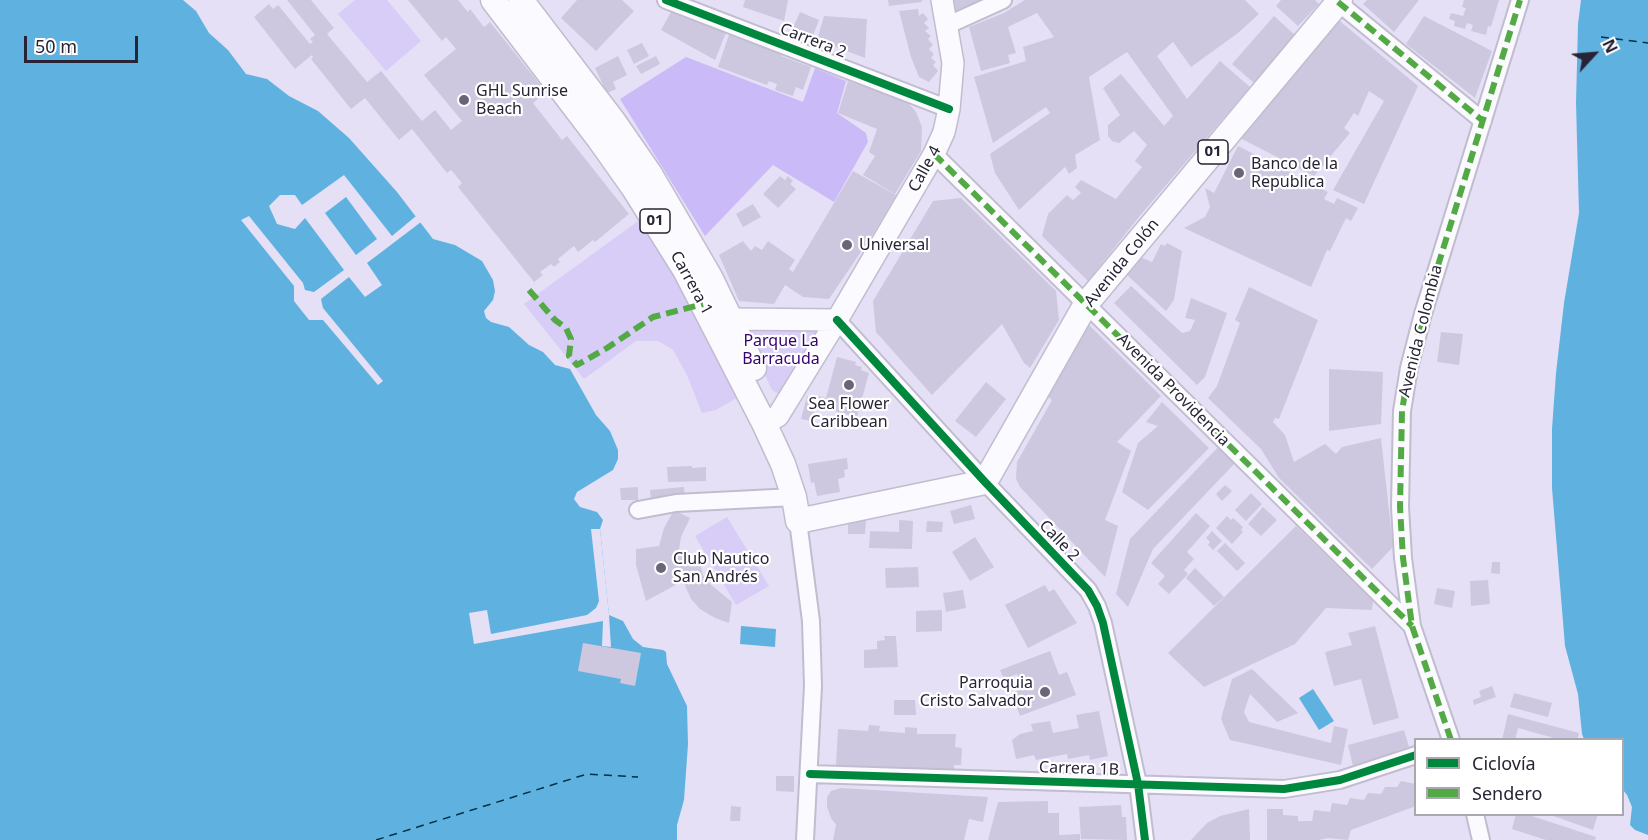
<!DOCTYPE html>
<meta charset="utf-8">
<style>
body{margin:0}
#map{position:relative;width:1648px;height:840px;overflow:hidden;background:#e5e0f6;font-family:"Noto Sans",sans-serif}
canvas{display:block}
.legend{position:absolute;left:1414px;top:738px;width:210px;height:78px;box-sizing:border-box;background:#fff;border:2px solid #a9a7af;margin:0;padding:8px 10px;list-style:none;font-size:18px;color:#282436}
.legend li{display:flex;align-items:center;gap:12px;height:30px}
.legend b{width:30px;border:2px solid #a9a7af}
.north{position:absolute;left:1564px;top:24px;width:60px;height:60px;-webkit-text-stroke:4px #fff;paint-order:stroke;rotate:64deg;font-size:16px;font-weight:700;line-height:24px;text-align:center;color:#282436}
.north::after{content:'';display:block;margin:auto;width:21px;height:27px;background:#282436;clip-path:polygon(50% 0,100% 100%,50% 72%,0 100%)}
.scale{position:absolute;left:24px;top:36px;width:114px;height:27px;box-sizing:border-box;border:3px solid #282436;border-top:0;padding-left:8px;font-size:18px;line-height:21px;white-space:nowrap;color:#282436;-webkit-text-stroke:4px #fff;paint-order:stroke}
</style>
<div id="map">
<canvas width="1648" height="840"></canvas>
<ul class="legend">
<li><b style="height:8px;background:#00873e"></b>Ciclovía</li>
<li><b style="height:8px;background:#53aa45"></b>Sendero</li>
</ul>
<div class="north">N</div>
<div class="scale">50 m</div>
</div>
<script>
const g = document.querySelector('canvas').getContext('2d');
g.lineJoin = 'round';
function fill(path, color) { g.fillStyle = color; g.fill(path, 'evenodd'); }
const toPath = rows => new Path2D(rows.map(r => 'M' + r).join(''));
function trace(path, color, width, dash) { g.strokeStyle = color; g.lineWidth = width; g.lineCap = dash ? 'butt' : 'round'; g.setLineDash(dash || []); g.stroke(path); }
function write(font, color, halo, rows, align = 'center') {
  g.font = font + ' "Noto Sans",sans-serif'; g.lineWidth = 4.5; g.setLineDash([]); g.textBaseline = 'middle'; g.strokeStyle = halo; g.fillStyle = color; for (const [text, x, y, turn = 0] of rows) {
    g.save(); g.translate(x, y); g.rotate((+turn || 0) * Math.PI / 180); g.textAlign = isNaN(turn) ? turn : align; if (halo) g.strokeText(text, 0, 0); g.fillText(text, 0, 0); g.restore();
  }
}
fill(toPath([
 [355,0,387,0,421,41,386,71,338,14],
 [645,216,742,395,716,410,702,413,687,375,673,350,658,341,636,341,584,379,524,304],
 [815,325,820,333,783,393,777,393,772,390,745,334,750,327],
 [727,517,769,586,736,605,695,536]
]), '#d7cdf7');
fill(toPath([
 [686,57,803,102,815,68,846,81,837,113,866,133,868,142,834,202,773,165,705,236,620,99]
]), '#cabaf7');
fill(toPath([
 [0,0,183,0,196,11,209,33,228,50,246,74,267,79,289,96,318,111,349,138,397,192,433,239,455,245,482,261,493,280,495,291,493,300,484,311,486,318,491,322,509,327,529,345,543,352,555,365,570,369,596,415,610,431,618,450,618,459,613,470,577,492,574,499,580,507,597,512,603,520,600,529,609,615,623,621,633,639,643,647,663,650,666,652,667,664,687,706,688,744,684,800,677,825,677,840,0,840],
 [1581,0,1648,0,1648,835,1635,830,1630,825,1632,807,1627,795,1623,790,1622,740,1584,739,1582,734,1578,694,1565,646,1552,488,1552,429,1556,373,1564,303,1579,213,1576,103,1578,24],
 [741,626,776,629,775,647,740,644],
 [1313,689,1334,721,1319,730,1299,698]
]), '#5fb2e0');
fill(toPath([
 [344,175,392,236,416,216,421,222,367,263,382,285,365,297,349,277,321,299,323,308,383,381,378,385,323,320,309,320,294,301,294,286,241,220,249,216,303,283,305,290,314,292,344,270,305,218,295,229,277,224,269,206,280,195,295,195,302,205],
 [346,197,377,239,356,255,325,213],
 [591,529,600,529,609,615,611,647,602,646,603,621,474,644,469,613,487,610,491,634,587,615,596,608,599,601]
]), '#e5e0f6');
trace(toPath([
 [1601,37,1648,43],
 [376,840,587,774,638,777]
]), '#003249', 1.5, [8, 6]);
fill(toPath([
 [287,0,311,0,334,28,327,34,367,82,381,71,422,121,435,110,451,130,462,121,424,75,456,49,446,37,442,41,408,0,458,0,468,12,470,9,484,27,490,22,546,92,533,103,562,140,567,136,629,214,595,242,593,240,578,252,574,246,558,259,560,262,554,267,551,264,540,272,543,275,534,282,458,187,462,183,451,170,447,173,412,129,399,140,365,98,351,109,311,59,313,57,312,55,295,69,254,17,269,4,273,9,278,5,310,44,313,42,310,39,315,35],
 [577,0,622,0,634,11,596,51,561,18],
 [745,0,788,0,784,21,743,7],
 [888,0,922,0,922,2,889,6],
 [953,0,984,0,956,14],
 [1025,0,1245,0,1259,14,1238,33,1191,67,1173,42,1157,56,1187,99,1220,61,1250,87,1138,218,1088,281,1042,236,1048,214,1067,195,1073,200,1081,193,1075,187,1081,180,1116,199,1142,167,1135,161,1147,145,1134,131,1119,143,1112,141,1108,136,1108,125,1120,115,1103,88,1121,74,1164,126,1173,116,1127,52,1089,77,1100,140,1075,155,1077,168,1069,174,1065,167,1019,210,995,173,990,154,1050,113,1046,107,993,143,974,77,1026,61,1023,47,1054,37,1037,13,1008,27,1016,53,1008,55,1010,63,981,71,969,27,1004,13],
 [1281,0,1315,0,1319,4,1298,26,1276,6],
 [1367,0,1419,0,1394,32,1363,4],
 [1464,0,1499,0,1491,27,1488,26,1486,35,1471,31,1473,25,1467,23,1465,29,1454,26,1455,21,1449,19,1451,13,1463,16,1466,8,1462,7],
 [918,9,919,16,923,13,928,19,924,23,929,28,925,31,931,36,928,39,933,45,929,49,934,54,931,58,936,62,933,65,938,71,929,82,919,77,911,57,899,11],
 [672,10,727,30,715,60,661,30],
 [800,12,819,20,812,38,792,30],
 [824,16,867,19,865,58,817,40],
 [1274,16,1295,35,1254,83,1232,64],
 [1424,16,1492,51,1475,98,1406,44],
 [1335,17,1418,86,1364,204,1333,190,1384,101,1369,91,1358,116,1354,113,1344,128,1350,133,1314,176,1240,138],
 [730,32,783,51,781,56,811,67,803,90,796,87,793,96,775,90,777,84,769,81,767,85,718,67],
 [642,43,649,56,634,64,627,50],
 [618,56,627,75,613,82,616,89,607,93,595,68],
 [656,56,660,64,641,74,636,66],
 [848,81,896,98,909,104,916,112,922,127,921,151,895,194,863,175,875,156,869,152,877,129,838,113],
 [1238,146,1328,192,1324,199,1334,204,1337,198,1358,208,1351,221,1346,218,1330,251,1327,250,1311,287,1184,228,1205,217,1210,207,1205,188,1214,193],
 [853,171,896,195,877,228,829,299,803,297,785,285,774,304,739,301,719,255,743,241,751,251,755,246,762,250,768,241,795,260,789,269,793,272],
 [780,176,785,180,788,176,793,181,790,184,796,189,778,208,763,194],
 [961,198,1056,291,1059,320,1030,368,1024,363,1002,324,932,395,876,332,873,301,933,201],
 [753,204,761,217,743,227,736,214],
 [1167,243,1182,251,1174,300,1166,311,1127,275,1140,257,1152,262,1161,244,1165,246],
 [1131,286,1182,333,1190,331,1195,320,1185,318,1191,298,1227,313,1205,377,1197,385,1114,303],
 [1249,287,1318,320,1279,419,1275,418,1273,422,1285,435,1294,462,1325,444,1336,454,1342,447,1381,438,1393,547,1372,569,1279,478,1261,449,1208,398,1217,386,1240,323,1235,320],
 [1085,321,1161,396,1117,442,1131,451,1105,520,1118,526,1105,577,1020,487,1016,479,1017,462,1052,400,1041,392],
 [1441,332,1463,334,1459,365,1437,362],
 [837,357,856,362,855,365,862,367,861,370,869,373,857,417,816,406,811,421,801,419,807,396,817,399,818,396,826,398],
 [1329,369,1383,372,1381,424,1329,431],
 [986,382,1006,399,976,437,955,421],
 [1162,402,1209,448,1148,510,1122,492,1138,443,1158,426,1146,422],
 [1221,444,1238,460,1153,549,1128,607,1116,594,1130,539],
 [847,458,848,469,844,470,845,477,838,479,840,492,817,496,814,482,811,483,808,464],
 [692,466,692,468,706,467,706,481,668,482,667,467],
 [1225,485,1232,491,1222,501,1216,494],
 [638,487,638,500,621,500,620,488],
 [684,487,685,499,651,501,650,490],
 [1251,493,1262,504,1246,521,1235,510],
 [971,505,975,519,954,524,950,511],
 [1263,507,1277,520,1261,536,1248,524],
 [674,510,690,518,681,537,678,556,697,553,703,575,710,584,732,602,729,623,715,618,700,609,691,599,683,581,646,601,636,565,636,549,659,546,664,528],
 [1196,513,1210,526,1187,552,1194,559,1184,570,1188,574,1169,594,1158,584,1165,576,1151,563],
 [1227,516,1231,520,1233,518,1243,527,1241,530,1243,532,1232,544,1216,528],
 [848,519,866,520,865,534,848,534],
 [899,520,913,521,912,549,869,548,870,531,899,532],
 [927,521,943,522,942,532,926,532],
 [1296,526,1373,601,1372,610,1326,608,1295,644,1204,687,1168,653],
 [1212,531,1222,541,1213,550,1208,545,1210,542,1206,538],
 [975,537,994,567,970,581,952,552],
 [1225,543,1245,563,1237,571,1217,551],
 [1492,562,1500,562,1500,574,1491,573],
 [918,567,919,587,886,588,885,568],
 [1195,568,1224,597,1214,606,1186,578],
 [1488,580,1490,604,1471,606,1470,581],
 [1045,585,1049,592,1054,589,1077,623,1028,648,1005,605],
 [1437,588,1455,591,1452,608,1434,604],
 [963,590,966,608,946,612,943,593],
 [942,610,942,631,916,632,916,611],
 [1375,626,1399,718,1373,725,1361,679,1334,686,1325,652,1352,645,1348,633],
 [884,636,896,636,898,667,864,668,864,650,877,649,877,641,885,640],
 [583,643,641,653,635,686,620,683,621,679,578,671],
 [1050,651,1059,675,1067,672,1076,695,1020,716,1012,693,1023,688,1017,674,1004,679,1000,670],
 [1252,669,1298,713,1277,722,1250,694,1244,712,1249,722,1331,743,1334,726,1348,729,1341,765,1230,740,1221,719,1232,679],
 [1492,686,1496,697,1474,705,1473,700,1481,697,1479,691],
 [1514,693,1552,703,1548,717,1510,707],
 [894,700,915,700,916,715,894,715],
 [1099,711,1108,756,1090,760,1089,755,1068,759,1067,754,1036,760,1034,755,1016,759,1012,740,1020,734,1033,731,1031,724,1050,721,1053,733,1079,728,1076,715],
 [1508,714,1579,733,1577,740,1561,740,1518,728,1515,740,1502,740],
 [869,725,880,726,879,731,905,733,905,727,917,728,917,734,956,734,955,747,962,748,961,765,954,765,954,773,836,765,838,729,868,731],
 [1404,730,1409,747,1398,750,1399,754,1353,766,1348,745],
 [776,776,794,776,794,792,776,791],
 [1401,781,1416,784,1416,806,1351,830,1348,840,1328,838,1319,840,1267,840,1267,809,1283,809,1283,815,1298,816,1298,821,1312,821,1314,810,1330,812,1332,803,1347,805,1350,798,1364,800,1368,793,1381,794,1385,787,1397,787],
 [841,788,988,797,983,822,969,819,964,840,833,840,836,825,831,818,827,807,827,797,831,791],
 [1048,801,1048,813,1059,813,1059,835,1080,834,1080,840,988,840,998,802],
 [1121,805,1122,817,1126,817,1127,840,1081,839,1079,807],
 [731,806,741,807,740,821,730,821],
 [1249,809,1250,840,1191,840,1207,823,1220,816],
 [1516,814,1526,814,1596,837,1595,840,1546,840,1512,829],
 [1548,814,1598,814,1593,830]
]), '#cdc8df');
const minor = toPath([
 [666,0,949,109],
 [1335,0,1483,121],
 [948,25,1003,0],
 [934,154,1412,626],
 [837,320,985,482,1088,590,1097,606,1103,623,1138,784,1145,840],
 [638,510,676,503,794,497],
 [798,521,811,621,813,686,805,840],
 [1451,740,1412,626,1403,558,1400,507,1402,411,1409,368,1423,314,1520,0],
 [810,774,1284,789,1340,780,1416,755],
 [1475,814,1481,840]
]);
const major = toPath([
 [717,326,730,319,837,320],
 [764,423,778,416,837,320,934,154,944,132,949,109,953,63,942,0]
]);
const highway = toPath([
 [493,0,599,139,633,187,685,270,764,423,783,464,794,497,798,521,985,482,1086,304,1340,0],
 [521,0,614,122,650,174,710,277,754,368]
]);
trace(minor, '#c1bdcf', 20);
trace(major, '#c1bdcf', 24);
trace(highway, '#c1bdcf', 27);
trace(minor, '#fbfafe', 16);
trace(major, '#fbfafe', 21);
trace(highway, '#fbfafe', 24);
trace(toPath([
 [1338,2,1483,121],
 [934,154,1412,626],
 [529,290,555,320,566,328,571,339,569,356,577,365,607,348,653,317,703,304],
 [1451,740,1412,626,1403,558,1400,507,1402,411,1409,368,1423,314,1520,0]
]), '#53aa45', 6, [12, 6]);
trace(toPath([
 [666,0,949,109],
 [837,320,985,482,1088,590,1097,606,1103,623,1138,784,1145,840],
 [810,774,1284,789,1340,780,1416,755]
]), '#00873e', 8);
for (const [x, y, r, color] of [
 [464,100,6,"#6a6679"],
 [1239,173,6,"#6a6679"],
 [847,245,6,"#6a6679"],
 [849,385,6,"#6a6679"],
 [661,568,6,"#6a6679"],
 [1045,692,6,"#6a6679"]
]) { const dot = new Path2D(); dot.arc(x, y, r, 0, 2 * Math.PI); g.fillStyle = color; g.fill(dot); trace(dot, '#fff', 2); }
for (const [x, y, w] of [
 [1213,152,30],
 [655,221,30]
]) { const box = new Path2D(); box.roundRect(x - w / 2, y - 12, w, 24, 4.5); g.fillStyle = '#fff'; g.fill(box); trace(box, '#282436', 1.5); }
write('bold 15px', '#282436', null, [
 ["01",1213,152],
 ["01",655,221]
]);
write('16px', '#282436', '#fff', [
 ["Carrera 2",813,41,21],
 ["Calle 4",925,169,-61],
 ["Avenida Colón",1122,263,-51],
 ["Carrera 1",691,283,61],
 ["Avenida Colombia",1421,331,-76],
 ["Avenida Providencia",1173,390,45],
 ["Calle 2",1059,541,46],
 ["Carrera 1B",1079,769,2]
]);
write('16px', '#282436', '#fff', [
 ["GHL Sunrise",476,91],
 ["Beach",476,109],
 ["Banco de la",1251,164],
 ["Republica",1251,182],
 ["Universal",859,245],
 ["Sea Flower",849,404,"center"],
 ["Caribbean",849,422,"center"],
 ["Club Nautico",673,559],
 ["San Andrés",673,577],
 ["Parroquia",1033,683,"right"],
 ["Cristo Salvador",1033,701,"right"]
], 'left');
write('16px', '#360070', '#fff', [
 ["Parque La",781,341],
 ["Barracuda",781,359]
]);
</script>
